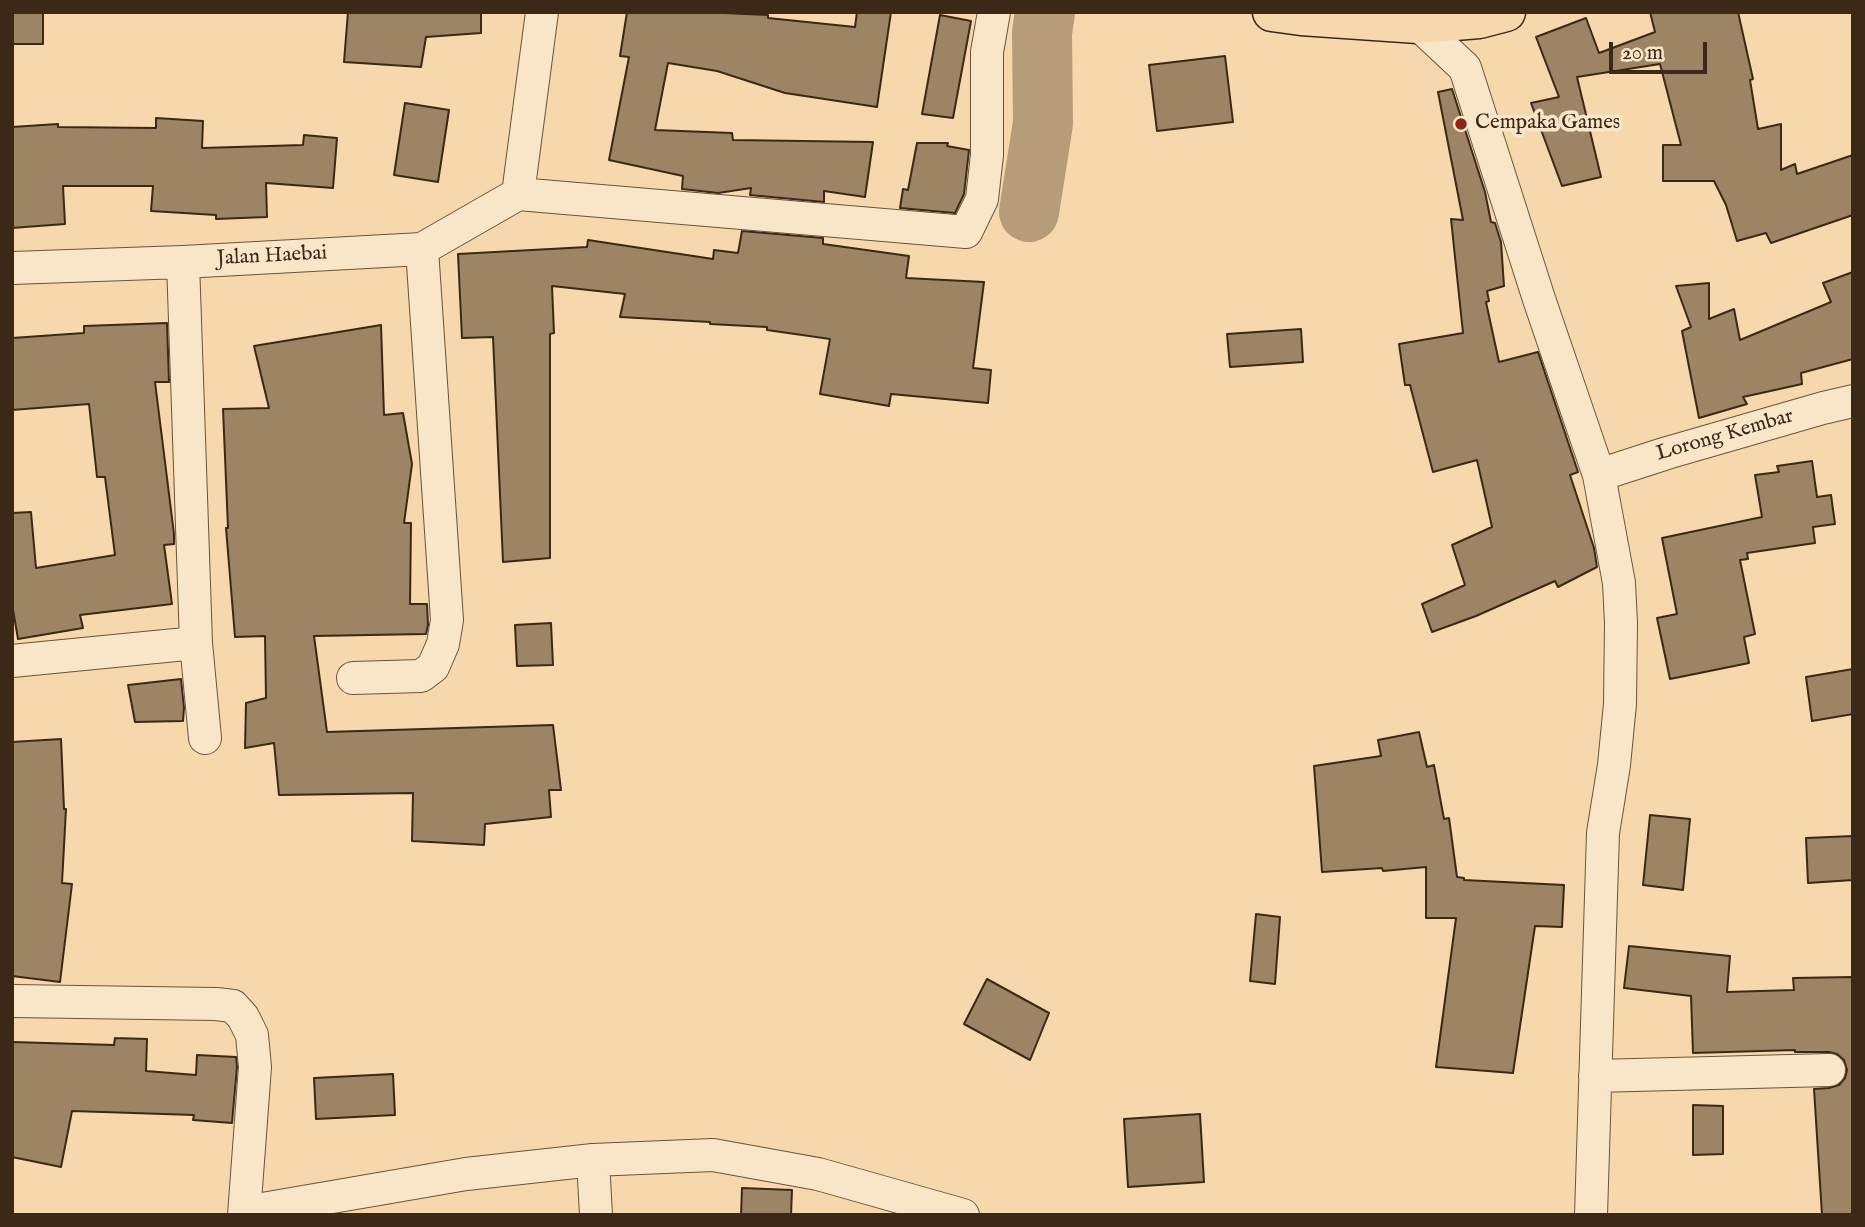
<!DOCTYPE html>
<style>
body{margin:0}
#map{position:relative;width:1865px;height:1227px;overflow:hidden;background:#f6d8ac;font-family:"IM FELL English",serif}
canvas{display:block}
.frame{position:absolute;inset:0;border:14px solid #3b2817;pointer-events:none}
.scale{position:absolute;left:1609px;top:42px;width:98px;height:32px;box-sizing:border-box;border:4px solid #3b2817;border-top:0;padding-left:9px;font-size:21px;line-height:24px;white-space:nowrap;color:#3b2817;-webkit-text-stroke:5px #f9e6c9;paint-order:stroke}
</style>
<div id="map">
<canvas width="1865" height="1227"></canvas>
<div class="frame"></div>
<div class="scale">20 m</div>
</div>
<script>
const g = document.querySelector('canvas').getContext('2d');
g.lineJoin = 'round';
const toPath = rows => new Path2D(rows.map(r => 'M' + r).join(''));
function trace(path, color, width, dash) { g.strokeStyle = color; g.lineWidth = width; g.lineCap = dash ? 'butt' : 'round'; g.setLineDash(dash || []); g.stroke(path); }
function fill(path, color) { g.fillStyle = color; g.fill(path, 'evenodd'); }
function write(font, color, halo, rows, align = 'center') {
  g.font = font + ' "IM FELL English",serif'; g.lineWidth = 7; g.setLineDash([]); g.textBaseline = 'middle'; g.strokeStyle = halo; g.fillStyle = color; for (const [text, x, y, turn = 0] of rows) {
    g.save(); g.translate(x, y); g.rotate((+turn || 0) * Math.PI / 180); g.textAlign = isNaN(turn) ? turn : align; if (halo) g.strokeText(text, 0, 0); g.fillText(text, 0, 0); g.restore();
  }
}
trace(toPath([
 [1029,212,1043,123,1042,33,1045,12]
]), '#b69c79', 60);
const building = toPath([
 [12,12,43,12,43,44,12,44,12,12],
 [348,12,481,12,481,33,426,37,421,67,344,62,348,12],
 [627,12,702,12,768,15,768,18,855,27,857,12,891,12,877,107,785,93,717,71,668,63,655,130,732,133,733,140,873,142,865,197,824,191,824,202,750,195,751,188,718,193,682,189,683,176,609,160,629,57,620,56,627,12],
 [1650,12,1738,12,1753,79,1750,80,1758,129,1781,124,1781,170,1795,164,1797,174,1853,155,1853,215,1771,243,1766,233,1737,241,1726,205,1714,181,1663,181,1663,145,1681,145,1660,64,1577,77,1601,177,1562,186,1531,103,1559,97,1536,37,1586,18,1599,53,1655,32,1650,12],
 [940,15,971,21,953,118,922,114,940,15],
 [1225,56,1233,122,1157,131,1149,65,1225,56],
 [1452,89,1485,192,1491,222,1495,223,1501,242,1504,286,1487,291,1489,301,1486,302,1499,362,1538,352,1578,472,1570,475,1594,548,1597,567,1558,587,1555,581,1476,616,1432,632,1422,604,1465,585,1452,545,1492,527,1477,460,1433,472,1410,385,1405,385,1399,344,1463,333,1451,219,1463,220,1438,92,1452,89],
 [405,103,449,110,438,182,394,175,405,103],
 [156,118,203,121,202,148,303,145,304,135,337,138,333,188,266,183,267,217,216,219,216,215,151,211,153,186,63,186,65,224,12,228,12,127,58,124,58,127,156,128,156,118],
 [917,143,948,143,947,146,969,150,964,194,955,213,900,208,903,189,908,190,917,143],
 [742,231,823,238,823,244,909,256,906,278,984,282,973,368,991,370,988,403,891,394,889,406,820,394,830,339,767,330,767,327,710,324,710,322,620,317,625,294,552,286,554,333,550,334,550,558,503,562,493,337,462,338,458,254,587,247,588,240,713,259,714,250,738,253,742,231],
 [1853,272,1853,359,1801,373,1802,384,1743,397,1747,404,1699,418,1682,331,1691,327,1676,286,1709,283,1709,319,1734,309,1740,340,1831,302,1823,283,1853,272],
 [167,323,169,382,155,382,174,534,174,544,164,545,172,604,80,615,83,628,18,639,12,604,12,513,31,512,36,568,115,555,105,477,97,477,89,404,12,410,12,338,84,333,84,326,167,323],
 [381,325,384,415,403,413,412,464,404,523,411,523,410,604,427,604,428,625,426,634,314,636,327,732,553,725,561,790,549,790,551,817,485,824,484,845,412,841,413,793,279,795,274,743,245,748,246,703,266,698,265,636,235,637,226,528,228,528,223,409,269,408,254,346,381,325],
 [1301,329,1303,362,1230,367,1227,334,1301,329],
 [1812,461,1817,497,1831,495,1835,524,1813,527,1815,543,1747,553,1748,559,1740,560,1755,634,1744,637,1749,663,1670,679,1657,618,1677,614,1662,538,1762,517,1755,475,1779,472,1777,466,1812,461],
 [551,623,553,665,517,666,515,625,551,623],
 [1853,669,1853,714,1812,721,1806,677,1853,669],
 [181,679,184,708,183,721,135,722,128,685,181,679],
 [1419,732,1427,767,1434,765,1444,819,1449,818,1457,877,1464,878,1464,880,1564,885,1562,927,1535,926,1513,1073,1436,1067,1456,918,1426,918,1426,867,1383,871,1382,868,1322,872,1314,766,1381,756,1378,740,1419,732],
 [61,739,64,809,66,809,62,883,72,884,60,982,12,976,12,742,61,739],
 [1650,815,1690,819,1683,890,1643,885,1650,815],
 [1853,836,1853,880,1808,883,1806,838,1853,836],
 [1256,914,1280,917,1275,984,1250,981,1256,914],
 [1629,946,1730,956,1727,992,1794,990,1793,978,1853,977,1853,1215,1822,1215,1814,1089,1829,1088,1839,1085,1845,1078,1847,1070,1844,1060,1837,1054,1829,1052,1795,1052,1795,1050,1693,1053,1691,996,1624,988,1629,946],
 [987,979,1049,1013,1030,1060,964,1024,987,979],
 [115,1038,147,1039,146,1071,196,1075,197,1055,236,1057,237,1067,232,1123,193,1120,194,1115,72,1111,61,1167,12,1157,12,1042,114,1045,115,1038],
 [393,1074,395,1115,316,1119,314,1078,393,1074],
 [1693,1105,1723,1106,1723,1154,1693,1155,1693,1105],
 [1200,1114,1204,1182,1128,1187,1124,1119,1200,1114],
 [742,1188,792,1190,791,1215,741,1215,742,1188]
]);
fill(building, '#9c8464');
trace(building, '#3b2817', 2);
const minor = toPath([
 [1417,12,1418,24,1465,68,1539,299,1599,475,1619,583,1621,623,1620,704,1614,765,1603,833,1591,1215],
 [518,194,966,232,982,199,987,155,987,52,994,12],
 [518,194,542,12],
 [183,262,196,643,205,738],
 [12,268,183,262,422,249,518,194],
 [1599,475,1667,453,1823,408,1853,401],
 [12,661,196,643],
 [353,678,421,676,433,667,443,644,447,620,422,249],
 [12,1001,216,1004,233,1006,243,1017,252,1035,255,1067,244,1215],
 [1595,1076,1829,1070],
 [593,1160,596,1215],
 [245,1212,466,1174,593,1160,713,1155,818,1174,963,1215]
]);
const trunk = toPath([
 [1272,12,1301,16,1418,24,1479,19,1506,12]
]);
trace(minor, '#6a543c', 34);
trace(trunk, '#3b2817', 41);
trace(minor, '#f9e6c9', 32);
trace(trunk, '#f6d8ac', 38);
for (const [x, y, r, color] of [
 [1461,124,7,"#8f2418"]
]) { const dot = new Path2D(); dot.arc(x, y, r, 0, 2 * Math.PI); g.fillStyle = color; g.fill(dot); trace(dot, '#f9e6c9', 2.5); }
write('21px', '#3b2817', '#f9e6c9', [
 ["Cempaka Games",1475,124]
], 'left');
write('21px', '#3b2817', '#f9e6c9', [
 ["Jalan Haebai",272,257,-3],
 ["Lorong Kembar",1725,436,-16]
]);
</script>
